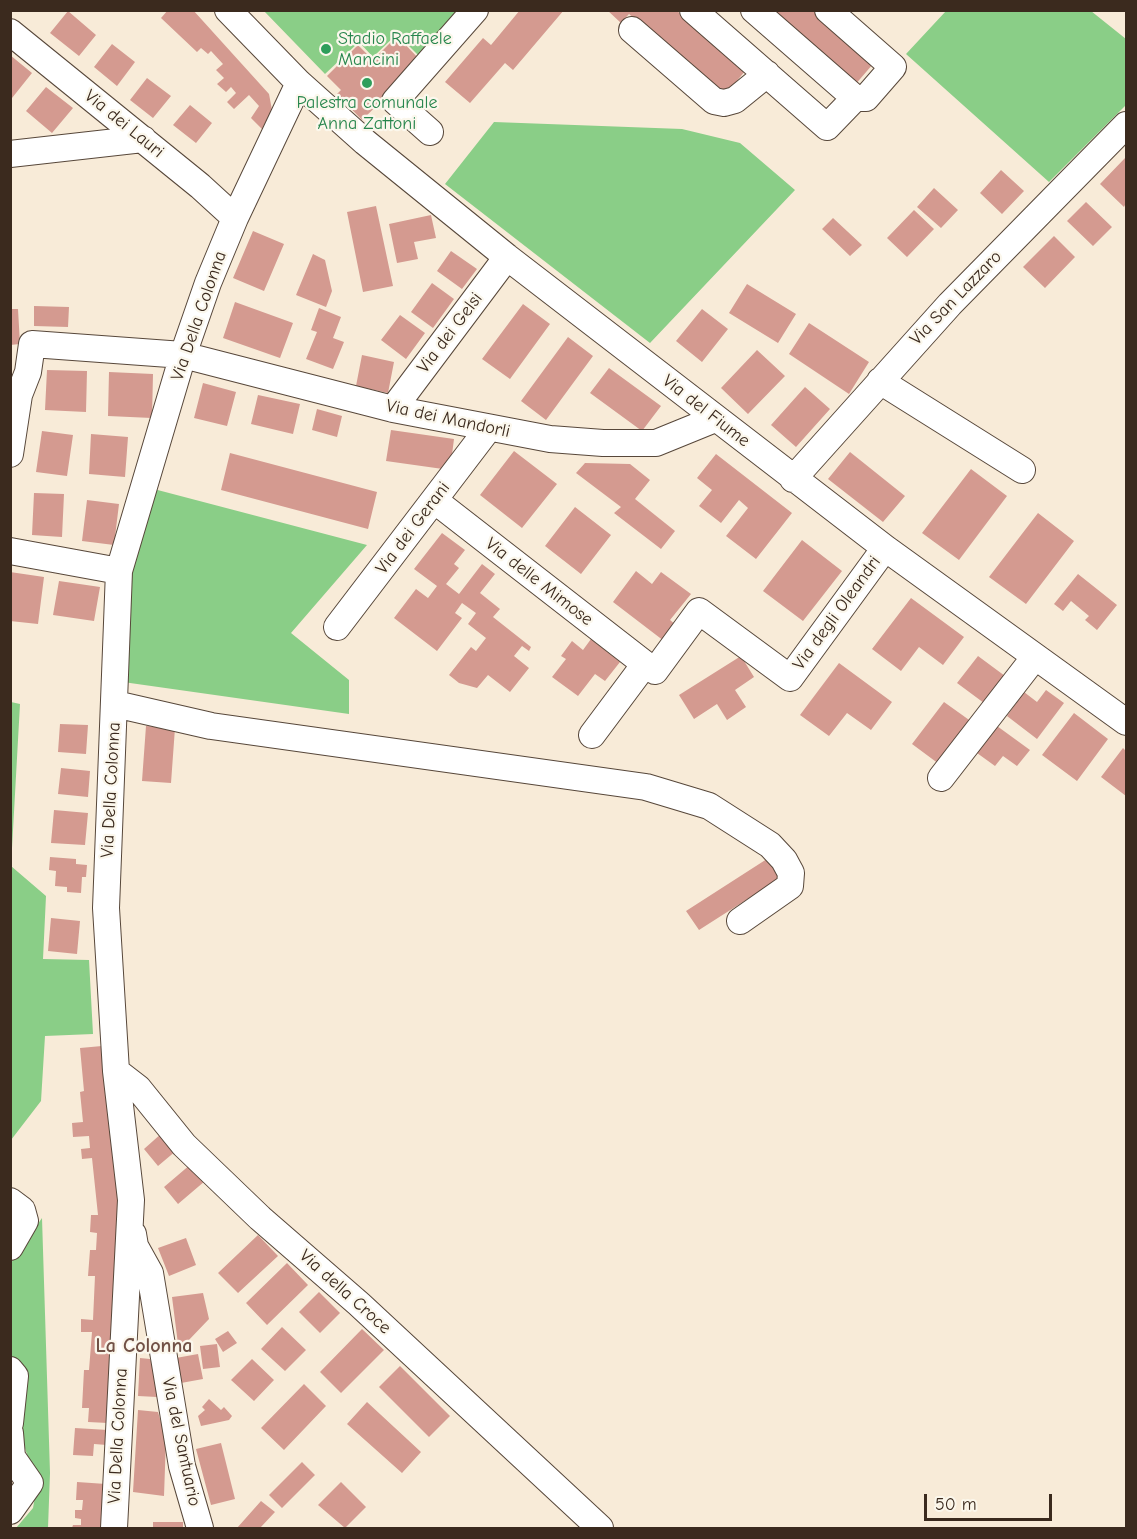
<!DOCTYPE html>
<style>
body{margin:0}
#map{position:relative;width:1137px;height:1539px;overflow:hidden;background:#f8ebd8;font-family:"Comic Neue",sans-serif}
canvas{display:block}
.frame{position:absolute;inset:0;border:12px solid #3b2a1e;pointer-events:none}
.scale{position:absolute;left:924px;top:1494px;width:128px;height:27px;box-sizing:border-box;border:3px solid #3b2a1e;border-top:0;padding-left:8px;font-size:18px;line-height:21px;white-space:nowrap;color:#3b2a1e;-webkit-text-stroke:4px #fbf7ec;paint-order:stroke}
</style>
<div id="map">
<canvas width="1137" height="1539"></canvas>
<div class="frame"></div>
<div class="scale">50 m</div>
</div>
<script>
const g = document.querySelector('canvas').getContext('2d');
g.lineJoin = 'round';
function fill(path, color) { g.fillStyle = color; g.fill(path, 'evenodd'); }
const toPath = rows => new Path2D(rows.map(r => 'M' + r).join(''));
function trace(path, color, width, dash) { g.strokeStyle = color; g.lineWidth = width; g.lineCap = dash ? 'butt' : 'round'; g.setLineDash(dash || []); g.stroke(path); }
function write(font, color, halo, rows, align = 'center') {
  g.font = font + ' "Comic Neue",sans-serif'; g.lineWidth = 4.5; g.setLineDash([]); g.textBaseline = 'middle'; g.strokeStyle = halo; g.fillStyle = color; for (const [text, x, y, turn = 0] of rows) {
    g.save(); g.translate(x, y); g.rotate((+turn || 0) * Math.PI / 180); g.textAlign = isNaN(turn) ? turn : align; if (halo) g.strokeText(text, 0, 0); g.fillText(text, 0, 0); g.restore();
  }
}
fill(toPath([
 [264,11,457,11,418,55,397,34,373,57,359,42,325,74],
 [946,11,1091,11,1126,39,1126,105,1049,182,906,54],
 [494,122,682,129,740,143,795,190,650,343,445,184],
 [150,488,367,545,291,633,349,680,349,714,123,682,124,571],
 [11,702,20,704,11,866,46,896,43,959,89,960,93,1034,45,1036,41,1101,11,1140],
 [42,1218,50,1473,48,1528,16,1528,33,1508,37,1486,17,1423,11,1379,11,1263]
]), '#8ace87');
fill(toPath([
 [168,10,193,10,269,94,272,110,262,129,251,118,259,106,249,95,234,109,227,102,236,93,231,87,226,92,217,84,224,78,216,70,223,64,211,51,208,54,201,48,197,52,161,18],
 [520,10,564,10,513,70,505,63,470,103,445,82,483,38,491,45],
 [607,10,676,10,746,70,724,96,629,14,621,23],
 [768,10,812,10,873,64,854,86],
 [68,11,96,35,79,56,50,33],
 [397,36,422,62,362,120,337,94,341,90,327,76,358,45,373,60],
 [112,44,135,62,117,86,94,67],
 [10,55,32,73,12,98,10,97],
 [147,78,171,96,153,118,130,100],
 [46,87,73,108,52,133,26,111],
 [190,105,212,123,196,143,173,125],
 [1126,157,1126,203,1124,207,1100,184],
 [1001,170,1024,191,1002,214,980,193],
 [934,188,958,210,941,228,917,207],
 [1086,202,1112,227,1093,246,1067,221],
 [376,206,393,286,363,292,347,212],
 [914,210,934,229,907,257,887,238],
 [431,215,436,238,414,242,418,259,397,263,389,224],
 [833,218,862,245,850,256,822,229],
 [253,231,284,244,264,291,233,278],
 [1054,236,1075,257,1045,288,1023,267],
 [451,251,477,269,462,289,437,271],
 [313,254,325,260,332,291,326,307,296,295],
 [432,283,454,299,433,328,411,312],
 [747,284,796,314,778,343,729,313],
 [235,302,293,323,280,358,223,338],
 [523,304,550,324,510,379,482,359],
 [34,306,69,307,68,327,34,326],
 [319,308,341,317,333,338,344,342,333,369,306,359,317,332,311,330],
 [10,309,18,309,20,344,10,345],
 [702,309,728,329,702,362,676,341],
 [400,315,425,333,406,359,381,340],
 [809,323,869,362,849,394,789,354],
 [568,337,593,356,546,420,521,401],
 [757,350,785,376,748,414,721,388],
 [362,355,394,362,388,393,356,386],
 [609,368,661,406,642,431,590,393],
 [47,370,87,371,86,412,45,410],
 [109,372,153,374,152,418,108,416],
 [203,383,236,392,227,426,194,418],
 [805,387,830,409,796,447,771,425],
 [258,395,300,404,293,434,251,424],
 [317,409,342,416,337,437,312,430],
 [391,430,454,439,450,470,386,461],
 [42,431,73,435,67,476,36,472],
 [91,434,128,437,125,477,89,474],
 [514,451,557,484,522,528,480,495],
 [850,452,905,496,883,522,828,479],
 [230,453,377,492,368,529,221,490],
 [716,454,792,513,756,559,726,536,748,508,739,500,721,523,699,506,712,490,697,478],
 [585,463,630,464,650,480,635,499,675,531,661,549,614,513,621,507,576,473],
 [971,469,1007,496,959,560,922,533],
 [34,493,64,494,62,537,32,535],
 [87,500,119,504,114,545,82,541],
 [575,507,611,535,581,574,545,546],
 [1038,513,1074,541,1026,604,989,577],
 [442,533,465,550,454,564,459,568,446,584,459,594,482,564,495,574,480,593,500,609,493,617,531,647,529,651,522,646,514,656,529,668,510,692,488,675,477,688,459,683,449,675,471,647,476,651,486,638,468,624,476,613,462,603,455,613,462,618,437,651,394,618,416,589,428,598,437,586,414,569],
 [802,540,842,571,803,621,763,591],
 [636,571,652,584,661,572,691,594,670,620,676,625,664,641,613,602],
 [10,572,44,577,38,624,10,621],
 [1078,574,1117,605,1097,630,1085,620,1089,616,1071,601,1063,611,1054,604],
 [59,581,100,587,94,621,53,615],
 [911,598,964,637,943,665,919,647,901,671,872,649],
 [591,639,620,662,605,681,595,674,578,696,552,677,566,659,561,656,572,641,583,650],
 [741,656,754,677,735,690,746,707,727,720,717,704,694,719,679,695],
 [978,656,1005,676,984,703,957,683],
 [839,663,892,702,871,730,847,713,829,736,800,715],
 [1046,690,1064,703,1037,739,1007,716,1024,692,1037,702],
 [944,702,972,722,939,764,912,744],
 [1074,713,1108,739,1077,781,1042,755],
 [60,724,88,725,86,754,58,752],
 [146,726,175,728,171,783,142,781],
 [997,726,1030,750,1017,766,1003,756,995,766,977,753],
 [1123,748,1126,751,1126,796,1101,777],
 [61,768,90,771,88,797,58,794],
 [54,810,88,813,85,845,51,843],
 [50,857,76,859,76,864,87,865,86,877,82,877,81,893,67,892,67,887,55,886,56,871,49,870],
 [770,857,782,877,699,930,686,911],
 [51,918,80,921,77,954,48,951],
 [102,1046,120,1215,108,1423,88,1422,89,1408,82,1408,84,1370,89,1370,92,1332,81,1332,81,1319,93,1320,95,1276,88,1276,90,1250,96,1250,97,1233,90,1232,91,1215,98,1215,92,1158,82,1159,81,1149,90,1148,89,1136,73,1137,72,1123,83,1122,80,1092,84,1091,80,1048],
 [162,1133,177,1150,158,1166,144,1149],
 [191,1164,205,1181,178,1204,164,1187],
 [258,1235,278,1256,238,1293,218,1273],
 [186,1238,196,1265,169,1276,158,1248],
 [287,1263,308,1285,267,1325,246,1303],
 [319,1292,340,1313,320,1333,299,1312],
 [203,1293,209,1319,187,1342,178,1344,172,1297],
 [282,1327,306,1350,285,1371,261,1349],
 [362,1329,384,1350,341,1393,320,1372],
 [228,1331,237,1343,223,1352,215,1339],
 [217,1344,220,1367,203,1369,200,1346],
 [198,1354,203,1379,181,1383,176,1358],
 [140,1358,150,1359,158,1380,157,1397,138,1396],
 [252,1359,274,1380,254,1401,231,1380],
 [400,1366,450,1416,429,1437,379,1387],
 [304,1384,326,1406,284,1450,261,1428],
 [209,1399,221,1410,224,1407,232,1416,229,1420,201,1426,198,1416,205,1410,202,1407],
 [367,1402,421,1452,402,1473,347,1424],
 [138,1410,158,1412,166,1439,164,1496,133,1492],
 [75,1428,108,1430,107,1445,94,1444,93,1456,73,1455],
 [221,1443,235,1499,211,1505,196,1449],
 [302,1462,315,1475,282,1508,269,1495],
 [77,1482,106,1484,103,1528,72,1528,73,1525,81,1525,81,1519,75,1518,75,1510,82,1510,83,1500,76,1500],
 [341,1482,366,1507,345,1528,318,1505],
 [261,1501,275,1512,260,1528,237,1528],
 [153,1522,183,1522,183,1528,153,1528]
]), '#d49a90');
const minor = toPath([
 [228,10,299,83,365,142,507,257,885,548,1126,722],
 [693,10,827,127,855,98],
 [754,10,855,98],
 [828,10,893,67,866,98,855,98],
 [632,30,714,101,724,103,735,100,767,74],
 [10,32,200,186,235,218],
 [430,132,395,101,475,10],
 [10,154,143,139],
 [880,381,1022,470],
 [393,409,507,257],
 [10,454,19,395,28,372,32,344,183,355,393,409,550,439,603,443,656,443,715,419],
 [793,479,950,304,1126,125],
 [434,500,645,664],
 [10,551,119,571],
 [337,627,488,429],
 [115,704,211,726,646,787,709,806,770,845,784,860,791,873,790,886,740,921],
 [592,735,645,664,655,671,699,611,790,678,885,548],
 [941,778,1034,658],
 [116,1071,138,1088,184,1145,260,1218,359,1304,600,1528],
 [10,1201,22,1210,25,1221,10,1247],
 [133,1234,135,1246,150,1273,182,1466,200,1528],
 [10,1370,15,1376,10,1423],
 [10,1433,12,1457,30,1483,10,1511],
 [114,1528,131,1200,116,1071,106,908,119,571,183,355,208,283,235,218,299,83]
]);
trace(minor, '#57473a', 28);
trace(minor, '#fff', 26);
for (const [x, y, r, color] of [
 [326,49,6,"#2e9e5b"],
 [367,83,6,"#2e9e5b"]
]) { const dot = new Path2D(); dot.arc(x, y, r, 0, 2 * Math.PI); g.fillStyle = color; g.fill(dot); trace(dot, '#fbf7ec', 2); }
write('18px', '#27864d', '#fbf7ec', [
 ["Stadio Raffaele",338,39],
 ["Mancini",338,60],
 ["Palestra comunale",367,103,"center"],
 ["Anna Zattoni",367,124,"center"]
], 'left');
write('18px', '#3b2a1e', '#fbf7ec', [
 ["Via dei Lauri",124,124,39],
 ["Via San Lazzaro",956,298,-46],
 ["Via Della Colonna",199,316,-71],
 ["Via dei Gelsi",450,333,-53],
 ["Via del Fiume",706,411,38],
 ["Via dei Mandorli",448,419,12],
 ["Via dei Gerani",413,528,-53],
 ["Via delle Mimose",539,582,38],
 ["Via degli Oleandri",837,613,-54],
 ["Via Della Colonna",111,790,-87],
 ["Via della Croce",345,1292,42],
 ["Via Della Colonna",118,1436,-87],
 ["Via del Santuario",181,1442,78]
]);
write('bold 20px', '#715146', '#fbf7ec', [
 ["La Colonna",144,1346]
]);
</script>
